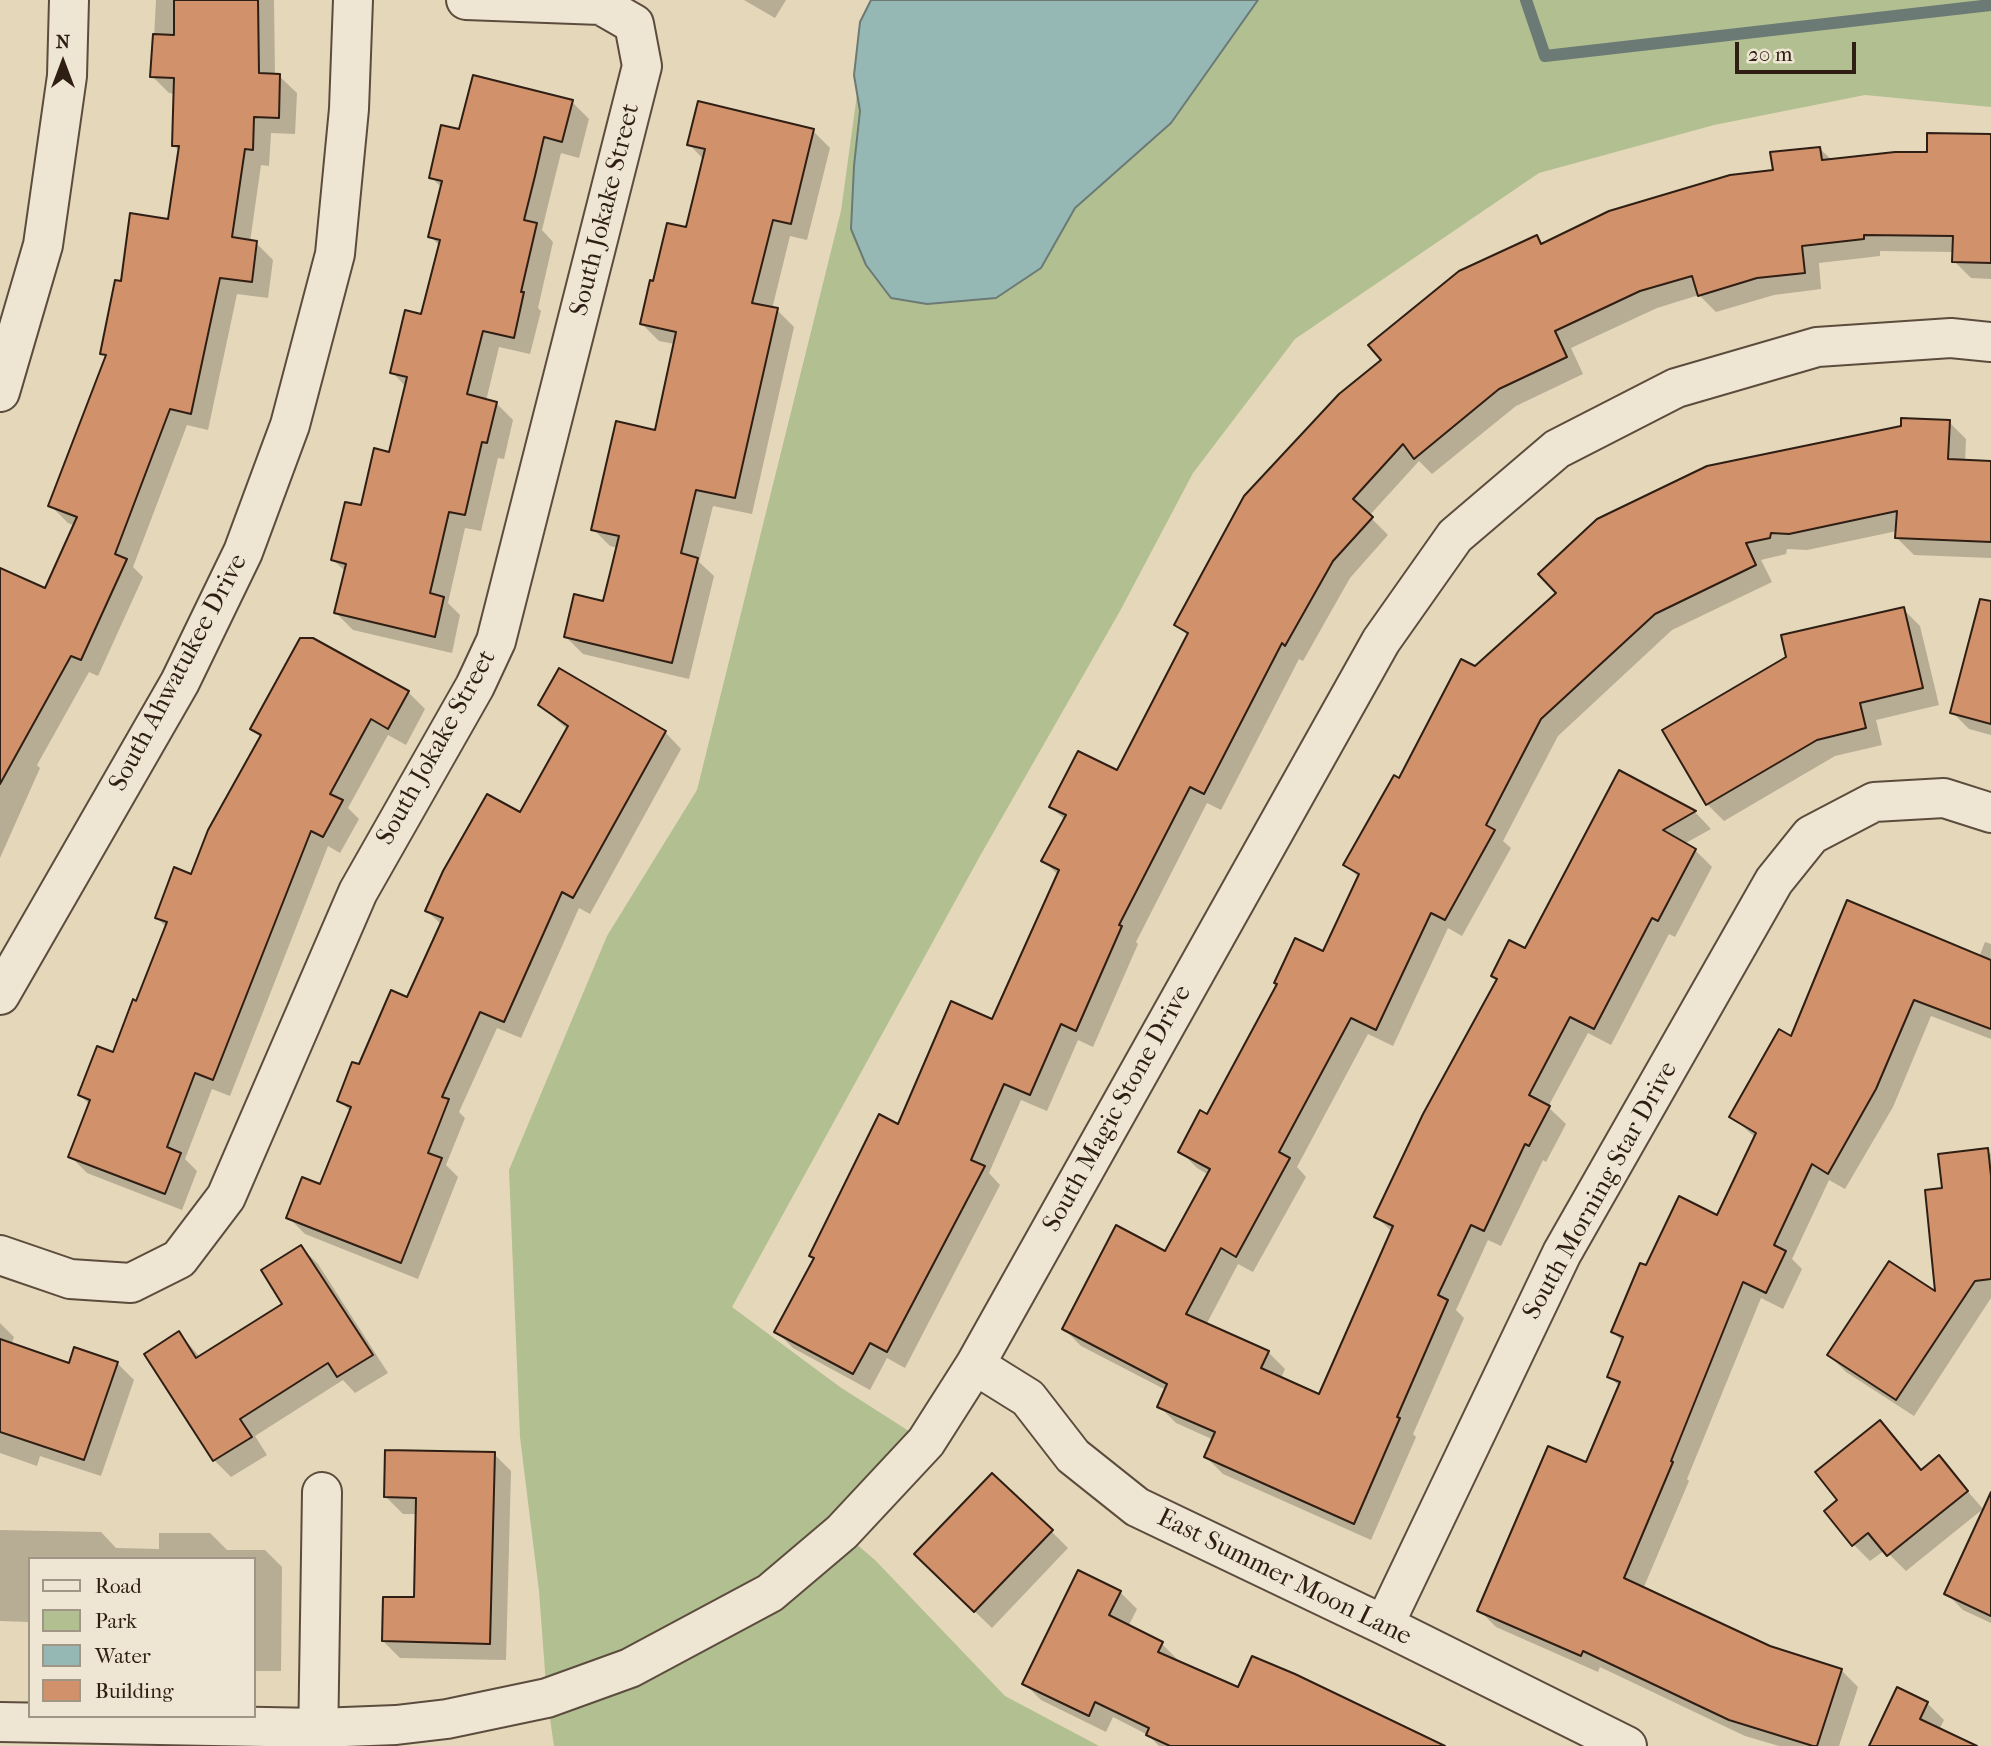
<!DOCTYPE html>
<style>
body{margin:0}
#map{position:relative;width:1991px;height:1746px;overflow:hidden;background:#e5d7b9;font-family:"IM FELL French Canon",serif}
canvas{display:block}
.legend{position:absolute;left:28px;top:1557px;width:228px;height:161px;box-sizing:border-box;background:#eee5d2;border:2px solid #a19586;margin:0;padding:9px 12px;list-style:none;font-size:21px;color:#2e1e14}
.legend li{display:flex;align-items:center;gap:14px;height:35px}
.legend b{width:35px;border:2px solid #a19586}
.north{position:absolute;left:28px;top:28px;width:70px;height:70px;-webkit-text-stroke:5px #eee5d2;paint-order:stroke;rotate:0deg;font-size:19px;font-weight:700;line-height:28px;text-align:center;color:#2e1e14}
.north::after{content:'';display:block;margin:auto;width:24px;height:32px;background:#2e1e14;clip-path:polygon(50% 0,100% 100%,50% 72%,0 100%)}
.scale{position:absolute;left:1735px;top:42px;width:121px;height:32px;box-sizing:border-box;border:4px solid #2e1e14;border-top:0;padding-left:9px;font-size:21px;line-height:24px;white-space:nowrap;color:#2e1e14;-webkit-text-stroke:5px #eee5d2;paint-order:stroke}
</style>
<div id="map">
<canvas width="1991" height="1746"></canvas>
<ul class="legend">
<li><b style="height:9px;background:#eee5d2"></b>Road</li>
<li><b style="height:19px;background:#b1bf91"></b>Park</li>
<li><b style="height:19px;background:#96b8b5"></b>Water</li>
<li><b style="height:19px;background:#d1916b"></b>Building</li>
</ul>
<div class="north">N</div>
<div class="scale">20 m</div>
</div>
<script>
const g = document.querySelector('canvas').getContext('2d');
g.lineJoin = 'round';
function fill(path, color) { g.fillStyle = color; g.fill(path, 'evenodd'); }
const toPath = rows => new Path2D(rows.map(r => 'M' + r).join(''));
function trace(path, color, width, dash) { g.strokeStyle = color; g.lineWidth = width; g.lineCap = dash ? 'butt' : 'round'; g.setLineDash(dash || []); g.stroke(path); }
function write(font, color, halo, rows, align = 'center') {
  g.font = font + ' "IM FELL French Canon",serif'; g.lineWidth = 6; g.setLineDash([]); g.textBaseline = 'middle'; g.strokeStyle = halo; g.fillStyle = color; for (const [text, x, y, turn = 0] of rows) {
    g.save(); g.translate(x, y); g.rotate((+turn || 0) * Math.PI / 180); g.textAlign = isNaN(turn) ? turn : align; if (halo) g.strokeText(text, 0, 0); g.fillText(text, 0, 0); g.restore();
  }
}
fill(toPath([
 [870,0,1991,0,1991,107,1865,95,1714,125,1539,173,1295,339,1193,473,1120,611,980,856,732,1307,840,1387,926,1442,842,1532,875,1560,1005,1696,1099,1746,554,1746,547,1698,539,1591,520,1437,509,1170,607,936,697,790,841,211]
]), '#b1bf91');
const water = toPath([
 [871,0,1258,0,1171,123,1075,208,1041,268,996,298,927,304,891,298,866,265,851,229,854,166,860,111,854,75,860,22,871,0]
]);
fill(water, '#96b8b5');
trace(water, '#6c7a75', 2);
fill(toPath([
 [156,0,274,0,275,76,279,76,297,93,295,134,271,133,269,166,261,165,250,242,256,243,273,260,268,298,237,294,208,430,187,425,133,567,143,577,98,676,89,672,37,765,40,768,0,858,0,588,45,590,75,526,68,523,51,506,107,358,102,353,122,283,170,221,180,152,173,145,176,94,169,93,152,76],
 [744,0,786,0,775,18],
 [572,102,589,119,579,158,561,153,551,193,542,230,553,242,538,308,541,311,530,354,499,347,486,401,496,403,513,420,504,459,498,458,481,531,465,528,448,603,460,615,452,653,353,630,336,613,346,572,333,560,390,454,406,387,392,372,423,317,440,246,430,236,442,188,431,177,460,132],
 [813,131,830,148,807,240,790,236,772,309,777,310,794,327,752,514,713,506,699,562,714,576,689,679,583,654,566,637,604,603,618,548,610,546,593,529,656,432,675,344,659,341,642,324,654,283,687,229,704,160,689,144],
 [1991,136,1991,279,1971,278,1954,261,1954,252,1880,251,1880,256,1819,263,1821,289,1774,295,1716,312,1699,295,1657,308,1571,348,1583,374,1516,406,1432,474,1419,461,1369,516,1388,535,1350,578,1303,661,1299,659,1221,810,1207,803,1136,942,1138,944,1093,1047,1078,1040,1047,1111,1021,1100,989,1173,1000,1185,905,1368,887,1358,870,1390,793,1348,776,1331,815,1259,811,1255,899,1126,993,1021,1058,875,1044,861,1065,820,1051,807,1118,773,1188,636,1176,624,1537,237,1544,245,1775,172,1820,149,1832,160,1929,154],
 [1949,422,1966,439,1965,462,1991,463,1991,558,1914,555,1897,538,1897,531,1807,550,1787,549,1786,554,1761,560,1772,582,1672,630,1558,736,1503,841,1511,848,1462,936,1448,928,1393,1046,1368,1034,1297,1167,1306,1177,1253,1272,1238,1264,1206,1325,1268,1352,1285,1369,1281,1378,1320,1396,1392,1232,1376,1216,1498,981,1493,976,1526,951,1620,773,1695,812,1711,829,1684,844,1695,850,1712,867,1675,937,1669,934,1611,1045,1588,1033,1548,1107,1566,1124,1546,1162,1543,1160,1501,1246,1488,1240,1456,1310,1464,1318,1413,1434,1416,1437,1371,1540,1223,1474,1206,1457,1214,1440,1176,1423,1159,1406,1166,1390,1081,1346,1064,1329,1166,1254,1209,1175,1197,1168,1180,1151,1208,1116,1323,953,1359,878,1346,865,1476,668],
 [1991,608,1991,735,1969,729,1952,712],
 [1903,609,1920,626,1939,705,1876,720,1882,745,1835,756,1724,821,1707,804],
 [408,692,425,709,406,745,388,735,348,808,359,819,340,853,328,846,230,1096,212,1089,185,1159,197,1171,182,1210,87,1173,70,1156,90,1105,80,1095,114,1054,137,1003,166,927,157,918,192,876,261,738,253,729],
 [540,705,665,732,681,749,590,914,579,908,521,1038,497,1028,459,1112,465,1118,446,1165,458,1177,418,1279,305,1234,288,1217,321,1187,351,1112,339,1100,360,1066,408,1000,442,925,427,911,521,814,568,730],
 [1985,942,1991,944,1991,1039,1931,1016,1893,1107,1845,1189,1829,1180,1792,1259,1802,1269,1783,1309,1761,1298,1687,1479,1689,1481,1643,1589,1769,1648,1841,1670,1858,1687,1839,1746,1779,1746,1745,1736,1600,1667,1598,1672,1496,1627,1479,1610,1587,1464,1620,1387,1609,1376,1623,1342,1613,1332,1647,1267,1718,1217,1756,1138,1732,1117,1792,1038,1979,957],
 [1987,1150,1991,1154,1991,1298,1914,1416,1846,1372,1829,1355,1938,1294,1944,1190],
 [301,1247,318,1264,388,1373,355,1393,343,1380,255,1436,267,1455,231,1477,214,1460,179,1333,200,1357,284,1304],
 [0,1323,14,1337,11,1345,70,1365,117,1363,134,1380,101,1476,40,1456,37,1466,0,1453],
 [1879,1423,1922,1471,1938,1457,1983,1509,1906,1571,1885,1550,1870,1561,1853,1544,1840,1500],
 [494,1454,511,1471,506,1660,400,1658,383,1641,415,1599,418,1514,403,1514,386,1497],
 [1991,1500,1991,1623,1963,1610,1946,1593],
 [0,1530,101,1532,116,1548,159,1549,159,1533,210,1533,227,1550,265,1550,282,1567,281,1671,254,1671,254,1559,30,1559,30,1622,0,1621],
 [1051,1531,1068,1548,992,1628,933,1571],
 [1120,1592,1137,1609,1128,1627,1162,1644,1179,1661,1178,1663,1239,1689,1438,1746,1159,1746,1148,1735,1113,1717,1106,1732,1041,1700,1024,1683],
 [1927,1703,1944,1720,1939,1730,1973,1746,1871,1746]
]), '#0003');
trace(toPath([
 [1526,0,1545,56,1991,5]
]), '#6c7a75', 12);
const building = toPath([
 [174,0,258,0,259,73,280,74,279,118,254,117,253,150,245,149,232,237,257,241,252,282,220,278,191,414,170,409,115,554,127,559,81,660,71,656,0,784,0,568,45,588,77,517,48,506,106,355,100,354,115,280,121,281,130,213,168,219,179,146,172,146,174,78,150,77,153,34,174,35,174,0],
 [473,75,573,100,562,142,544,137,535,176,524,220,537,223,521,292,524,292,514,338,483,331,467,394,497,402,487,443,482,442,465,515,449,512,430,593,444,597,435,637,334,613,346,564,331,560,345,502,361,505,374,448,389,452,407,377,390,373,405,310,421,314,440,240,428,237,442,181,429,178,441,125,459,129,473,75],
 [698,101,814,129,791,224,773,220,752,303,778,308,735,498,696,490,681,553,698,558,672,663,564,637,574,594,603,601,611,569,619,536,591,530,616,421,655,430,676,332,640,324,650,280,653,281,667,223,686,227,705,149,687,145,698,101],
 [1927,133,1991,134,1991,263,1952,262,1953,236,1864,235,1864,239,1802,246,1805,273,1757,278,1698,296,1692,276,1640,291,1555,331,1567,357,1499,389,1414,459,1403,444,1353,499,1373,517,1333,561,1285,646,1282,643,1204,794,1190,787,1119,925,1122,926,1076,1031,1061,1024,1030,1095,1004,1084,971,1160,985,1166,887,1352,870,1343,853,1374,774,1332,814,1258,809,1256,879,1114,898,1124,951,1001,992,1019,1059,870,1041,861,1066,815,1049,807,1078,751,1117,770,1188,633,1174,625,1244,496,1339,394,1381,360,1368,345,1459,271,1537,235,1541,244,1609,211,1730,175,1773,170,1770,152,1820,147,1822,160,1895,152,1927,152,1927,133],
 [1901,418,1950,420,1948,459,1991,461,1991,542,1895,538,1897,511,1789,534,1771,533,1770,538,1746,543,1756,565,1655,614,1541,719,1486,825,1495,830,1445,920,1431,913,1376,1030,1351,1018,1279,1152,1290,1158,1236,1257,1221,1248,1186,1314,1269,1351,1261,1368,1319,1394,1393,1226,1374,1217,1423,1114,1497,979,1491,976,1509,940,1525,948,1619,770,1696,811,1663,830,1696,849,1658,921,1652,918,1594,1029,1570,1017,1529,1095,1550,1106,1529,1146,1525,1144,1484,1231,1471,1225,1438,1295,1448,1300,1397,1417,1400,1418,1354,1524,1204,1457,1215,1432,1157,1407,1167,1384,1062,1329,1116,1225,1165,1251,1210,1169,1178,1152,1200,1110,1207,1114,1277,984,1274,983,1295,938,1323,951,1359,874,1343,865,1394,775,1399,778,1461,659,1475,666,1556,593,1538,574,1597,519,1707,466,1901,426,1901,418],
 [1980,599,1991,601,1991,724,1950,713,1980,599],
 [1904,607,1923,688,1860,703,1866,728,1817,740,1706,805,1662,730,1786,657,1781,635,1904,607],
 [300,638,313,638,409,691,388,729,371,719,330,794,343,800,323,837,311,831,213,1080,195,1073,167,1147,181,1153,165,1194,68,1157,90,1100,78,1095,97,1046,113,1052,133,999,136,1001,167,922,155,918,174,867,191,874,208,830,261,735,250,729,300,638],
 [559,668,666,731,573,898,562,892,504,1022,480,1012,442,1097,449,1099,428,1153,442,1158,401,1263,286,1218,302,1177,320,1184,351,1107,337,1101,352,1062,359,1064,391,990,407,997,443,918,425,911,443,871,487,794,520,812,568,726,538,705,559,668],
 [1847,900,1991,960,1991,1029,1914,1000,1876,1089,1828,1174,1812,1164,1774,1245,1786,1251,1766,1293,1743,1282,1671,1461,1673,1462,1624,1578,1770,1646,1842,1669,1817,1746,1813,1746,1729,1720,1583,1651,1581,1656,1477,1611,1548,1446,1586,1462,1620,1382,1607,1377,1623,1337,1611,1332,1640,1263,1646,1265,1679,1196,1717,1215,1756,1133,1729,1117,1779,1029,1791,1036,1847,900],
 [1988,1148,1991,1176,1991,1279,1975,1281,1896,1400,1827,1355,1889,1261,1935,1291,1925,1190,1942,1188,1938,1154,1988,1148],
 [301,1245,373,1355,337,1377,328,1363,240,1419,252,1437,213,1461,144,1354,179,1331,196,1358,282,1304,261,1270,301,1245],
 [0,1339,69,1363,74,1347,118,1362,84,1460,0,1432,0,1339],
 [1880,1420,1921,1470,1939,1455,1968,1491,1887,1556,1868,1533,1852,1546,1824,1511,1837,1500,1815,1472,1880,1420],
 [385,1450,495,1452,490,1644,382,1641,383,1597,414,1597,416,1498,384,1497,385,1450],
 [992,1473,1053,1530,974,1612,914,1554,992,1473],
 [1991,1492,1991,1616,1944,1594,1991,1492],
 [1078,1570,1121,1591,1109,1615,1163,1642,1158,1652,1238,1687,1252,1656,1295,1674,1445,1746,1170,1746,1146,1735,1149,1728,1095,1702,1089,1716,1022,1684,1078,1570],
 [1897,1687,1928,1702,1920,1719,1977,1746,1869,1746,1897,1687]
]);
fill(building, '#d1916b');
trace(building, '#2e1e14', 2);
const minor = toPath([
 [0,392,43,245,67,76,69,0],
 [0,995,180,682,243,552,290,425,335,254,349,109,353,0],
 [0,1255,70,1279,131,1283,179,1259,226,1197,358,892,475,686,496,641,642,66,634,24,601,5,466,0],
 [975,1365,1028,1398,1073,1456,1137,1507,1384,1625,1627,1746],
 [1384,1625,1562,1253,1774,881,1811,835,1874,802,1944,798,1991,813],
 [0,1722,319,1728,396,1725,447,1719,547,1698,630,1668,770,1593,842,1532,926,1442,975,1365,1381,641,1455,536,1557,449,1676,388,1817,347,1951,338,1991,342],
 [318,1746,322,1492]
]);
trace(minor, '#5c4c3d', 42);
trace(minor, '#eee5d2', 38);
write('26px', '#2e1e14', '#eee5d2', [
 ["South Jokake Street",606,210,-76],
 ["South Ahwatukee Drive",179,673,-62],
 ["South Jokake Street",437,748,-61],
 ["South Magic Stone Drive",1118,1109,-61],
 ["South Morning Star Drive",1601,1191,-61],
 ["East Summer Moon Lane",1284,1578,26]
]);
</script>
